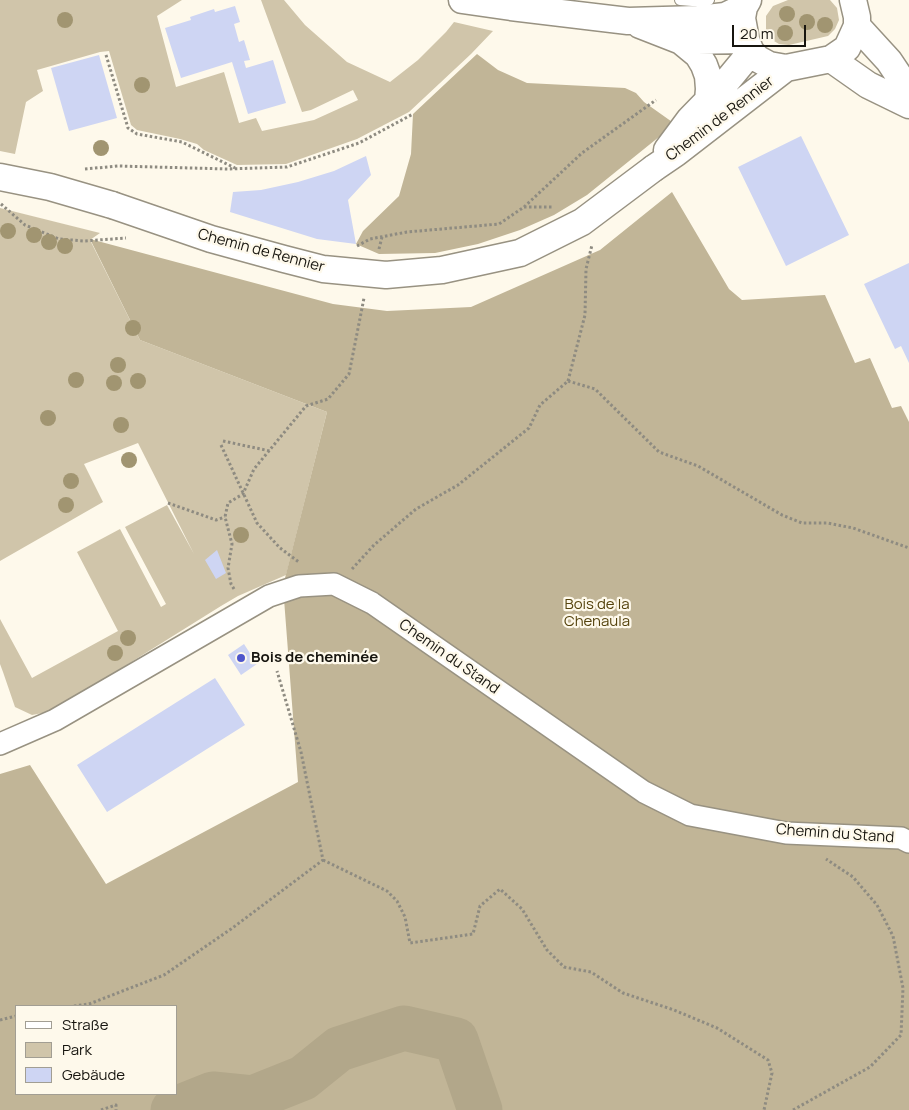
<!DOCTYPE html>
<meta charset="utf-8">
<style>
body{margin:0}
#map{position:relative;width:909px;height:1110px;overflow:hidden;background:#fef9eb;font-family:Manrope,sans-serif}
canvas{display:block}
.legend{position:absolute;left:15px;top:1005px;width:162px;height:90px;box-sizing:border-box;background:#fef9eb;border:1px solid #a29e93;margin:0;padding:6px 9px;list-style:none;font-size:15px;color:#17150f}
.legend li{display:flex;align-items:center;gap:10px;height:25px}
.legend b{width:25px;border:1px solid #a29e93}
.scale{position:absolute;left:732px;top:25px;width:74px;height:22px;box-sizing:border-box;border:2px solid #17150f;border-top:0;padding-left:6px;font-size:15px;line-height:18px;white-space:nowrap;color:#17150f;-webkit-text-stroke:4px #fef9eb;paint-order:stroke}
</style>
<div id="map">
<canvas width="909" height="1110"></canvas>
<ul class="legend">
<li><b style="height:6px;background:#fff"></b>Straße</li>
<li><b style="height:14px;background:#d0c5aa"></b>Park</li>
<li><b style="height:14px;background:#ced5f3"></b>Gebäude</li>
</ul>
<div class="scale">20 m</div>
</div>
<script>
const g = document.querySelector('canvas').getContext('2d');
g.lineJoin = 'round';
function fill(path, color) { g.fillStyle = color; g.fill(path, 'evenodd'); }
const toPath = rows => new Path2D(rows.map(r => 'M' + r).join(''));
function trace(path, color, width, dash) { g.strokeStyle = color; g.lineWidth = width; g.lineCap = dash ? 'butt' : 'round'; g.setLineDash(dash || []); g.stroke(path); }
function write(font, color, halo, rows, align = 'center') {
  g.font = font + ' Manrope,sans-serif'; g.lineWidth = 4.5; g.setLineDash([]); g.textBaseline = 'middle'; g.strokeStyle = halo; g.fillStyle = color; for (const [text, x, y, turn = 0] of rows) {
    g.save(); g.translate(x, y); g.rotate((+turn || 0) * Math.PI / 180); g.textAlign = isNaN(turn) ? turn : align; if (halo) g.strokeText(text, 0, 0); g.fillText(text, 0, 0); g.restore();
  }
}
fill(toPath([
 [0,0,182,0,157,16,176,87,224,72,239,123,256,118,262,131,314,120,358,100,353,90,311,110,302,112,261,0,284,0,305,25,347,62,390,82,418,60,446,32,454,22,493,31,471,54,409,112,357,139,286,164,237,165,204,150,197,144,180,139,137,130,131,125,109,51,100,52,37,70,43,91,26,102,15,154,0,151],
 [788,0,830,0,837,8,839,20,835,29,828,36,789,45,779,44,774,41,766,30,766,16,773,6],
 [0,208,100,233,90,240,140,340,327,412,286,575,238,596,221,606,64,704,48,712,32,715,15,707,3,672,0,664,0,619,32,678,118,631,77,552,120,529,161,607,166,604,125,527,167,505,194,554,138,443,84,464,103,502,0,561]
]), '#d0c5aa');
fill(toPath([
 [477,54,498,70,527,83,625,88,636,93,644,102,675,124,587,195,554,215,520,230,478,244,435,253,379,254,356,244,363,231,399,196,411,154,413,114],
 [672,192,729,289,742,300,825,295,855,363,870,358,892,408,901,406,909,422,909,1110,0,1110,0,774,30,765,106,884,298,782,283,586,327,412,140,340,90,239,333,304,387,311,471,307,600,250],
 [16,1006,176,1006,176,1094,16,1094]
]), '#c1b597');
trace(toPath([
 [173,1110,213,1094,253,1098,303,1078,339,1049,404,1028,456,1040,480,1110]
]), '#b2a78a', 45);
fill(toPath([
 [235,6,240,22,234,24,239,42,244,40,250,60,244,61,246,68,273,60,286,103,248,114,232,62,181,78,165,28,191,20,190,17,214,9,215,12],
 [99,55,117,118,69,131,51,68],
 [801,136,849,235,786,266,738,167],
 [366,156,371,175,348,200,356,244,317,239,230,212,233,192,261,190,298,182,334,171],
 [909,263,909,363,901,346,895,349,864,284],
 [217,550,226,573,216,579,205,560],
 [244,644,257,664,241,675,228,655],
 [215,678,245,725,107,812,77,765]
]), '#ced5f3');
const service = toPath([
 [680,0,705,2,709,0]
]);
const minor = toPath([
 [0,744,55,720,269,596,299,586,334,584,372,603,644,792,690,815,786,833,901,838,909,842]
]);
const tertiary = toPath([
 [462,0,511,7,628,21,698,19,725,16,744,7],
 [748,0,744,7,742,18,746,40,751,52,758,59,769,65,786,68,831,59,847,48,857,26,857,17,853,0],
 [640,25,681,41,746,40],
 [857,26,889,61,909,91],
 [681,41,698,55,704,65,708,76,709,89,708,101],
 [831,59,868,85,909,105],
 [667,150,690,119,727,81,751,52],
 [654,168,676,153,786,68],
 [0,177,50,187,112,205]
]);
trace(service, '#989282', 12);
trace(minor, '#989282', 24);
trace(tertiary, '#989282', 29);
trace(toPath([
 [106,55,128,128,137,134,182,142,235,168],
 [85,169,118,166,228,169,287,167,359,143,413,114],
 [1,204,25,225,59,239,84,241,126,238],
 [524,207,552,207],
 [357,246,370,239,407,232,499,224,524,207,582,153,656,100],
 [379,249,382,237],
 [568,381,595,389,659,452,698,466,782,515,802,523,827,523,853,528,909,548],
 [568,381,585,315,586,269,592,245],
 [223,441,270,451],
 [221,445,257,523,280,548,300,563],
 [168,503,216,520,225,517],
 [352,569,374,545,416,509,458,485,529,428,540,405,568,381],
 [234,589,231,584,228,568,232,544,225,517,228,503,243,494,254,469,306,406,328,399,349,374,364,298],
 [323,860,387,891,397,901,405,917,410,943,473,934,480,906,500,889,522,909,547,950,564,967,591,972,623,993,674,1010,717,1028,768,1060,772,1073,764,1110],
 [74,1006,89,1004,164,975,231,929,323,860,301,752,277,671],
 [0,1020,16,1016],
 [101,1110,116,1105,116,1110],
 [793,1110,870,1067,901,1035,903,988,893,936,877,905,853,877,826,859]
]), '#8e8b81', 3, [2.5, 2.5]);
trace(service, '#fff', 10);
trace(minor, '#fff', 21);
trace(tertiary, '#fff', 26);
const tertiaryBridge = toPath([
 [112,205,211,239,284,259,323,269,386,275,442,270,520,253,582,222,654,168]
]);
trace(tertiaryBridge, '#989282', 29, []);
trace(tertiaryBridge, '#fff', 26);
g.fillStyle = '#a19571';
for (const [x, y] of [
 [787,14],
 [65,20],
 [807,22],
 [825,25],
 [785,33],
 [142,85],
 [101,148],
 [8,231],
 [34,235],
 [49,242],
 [65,246],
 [133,328],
 [118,365],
 [76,380],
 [138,381],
 [114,383],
 [48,418],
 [121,425],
 [129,460],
 [71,481],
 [66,505],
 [241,535],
 [128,638],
 [115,653]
]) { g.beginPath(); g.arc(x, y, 8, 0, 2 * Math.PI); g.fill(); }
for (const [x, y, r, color] of [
 [241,658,5,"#4e55cb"]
]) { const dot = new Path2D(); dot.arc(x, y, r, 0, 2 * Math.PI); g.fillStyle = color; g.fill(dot); trace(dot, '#fef9eb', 2); }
write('15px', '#17150f', '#fef9eb', [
 ["Chemin de Rennier",720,119,-37],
 ["Chemin de Rennier",261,251,15],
 ["Chemin du Stand",449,657,35],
 ["Chemin du Stand",835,834,4]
]);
write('15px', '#55430d', '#fef9eb', [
 ["Bois de la",597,605],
 ["Chenaula",597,622]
]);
write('bold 15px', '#17150f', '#fef9eb', [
 ["Bois de cheminée",251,658]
], 'left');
</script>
